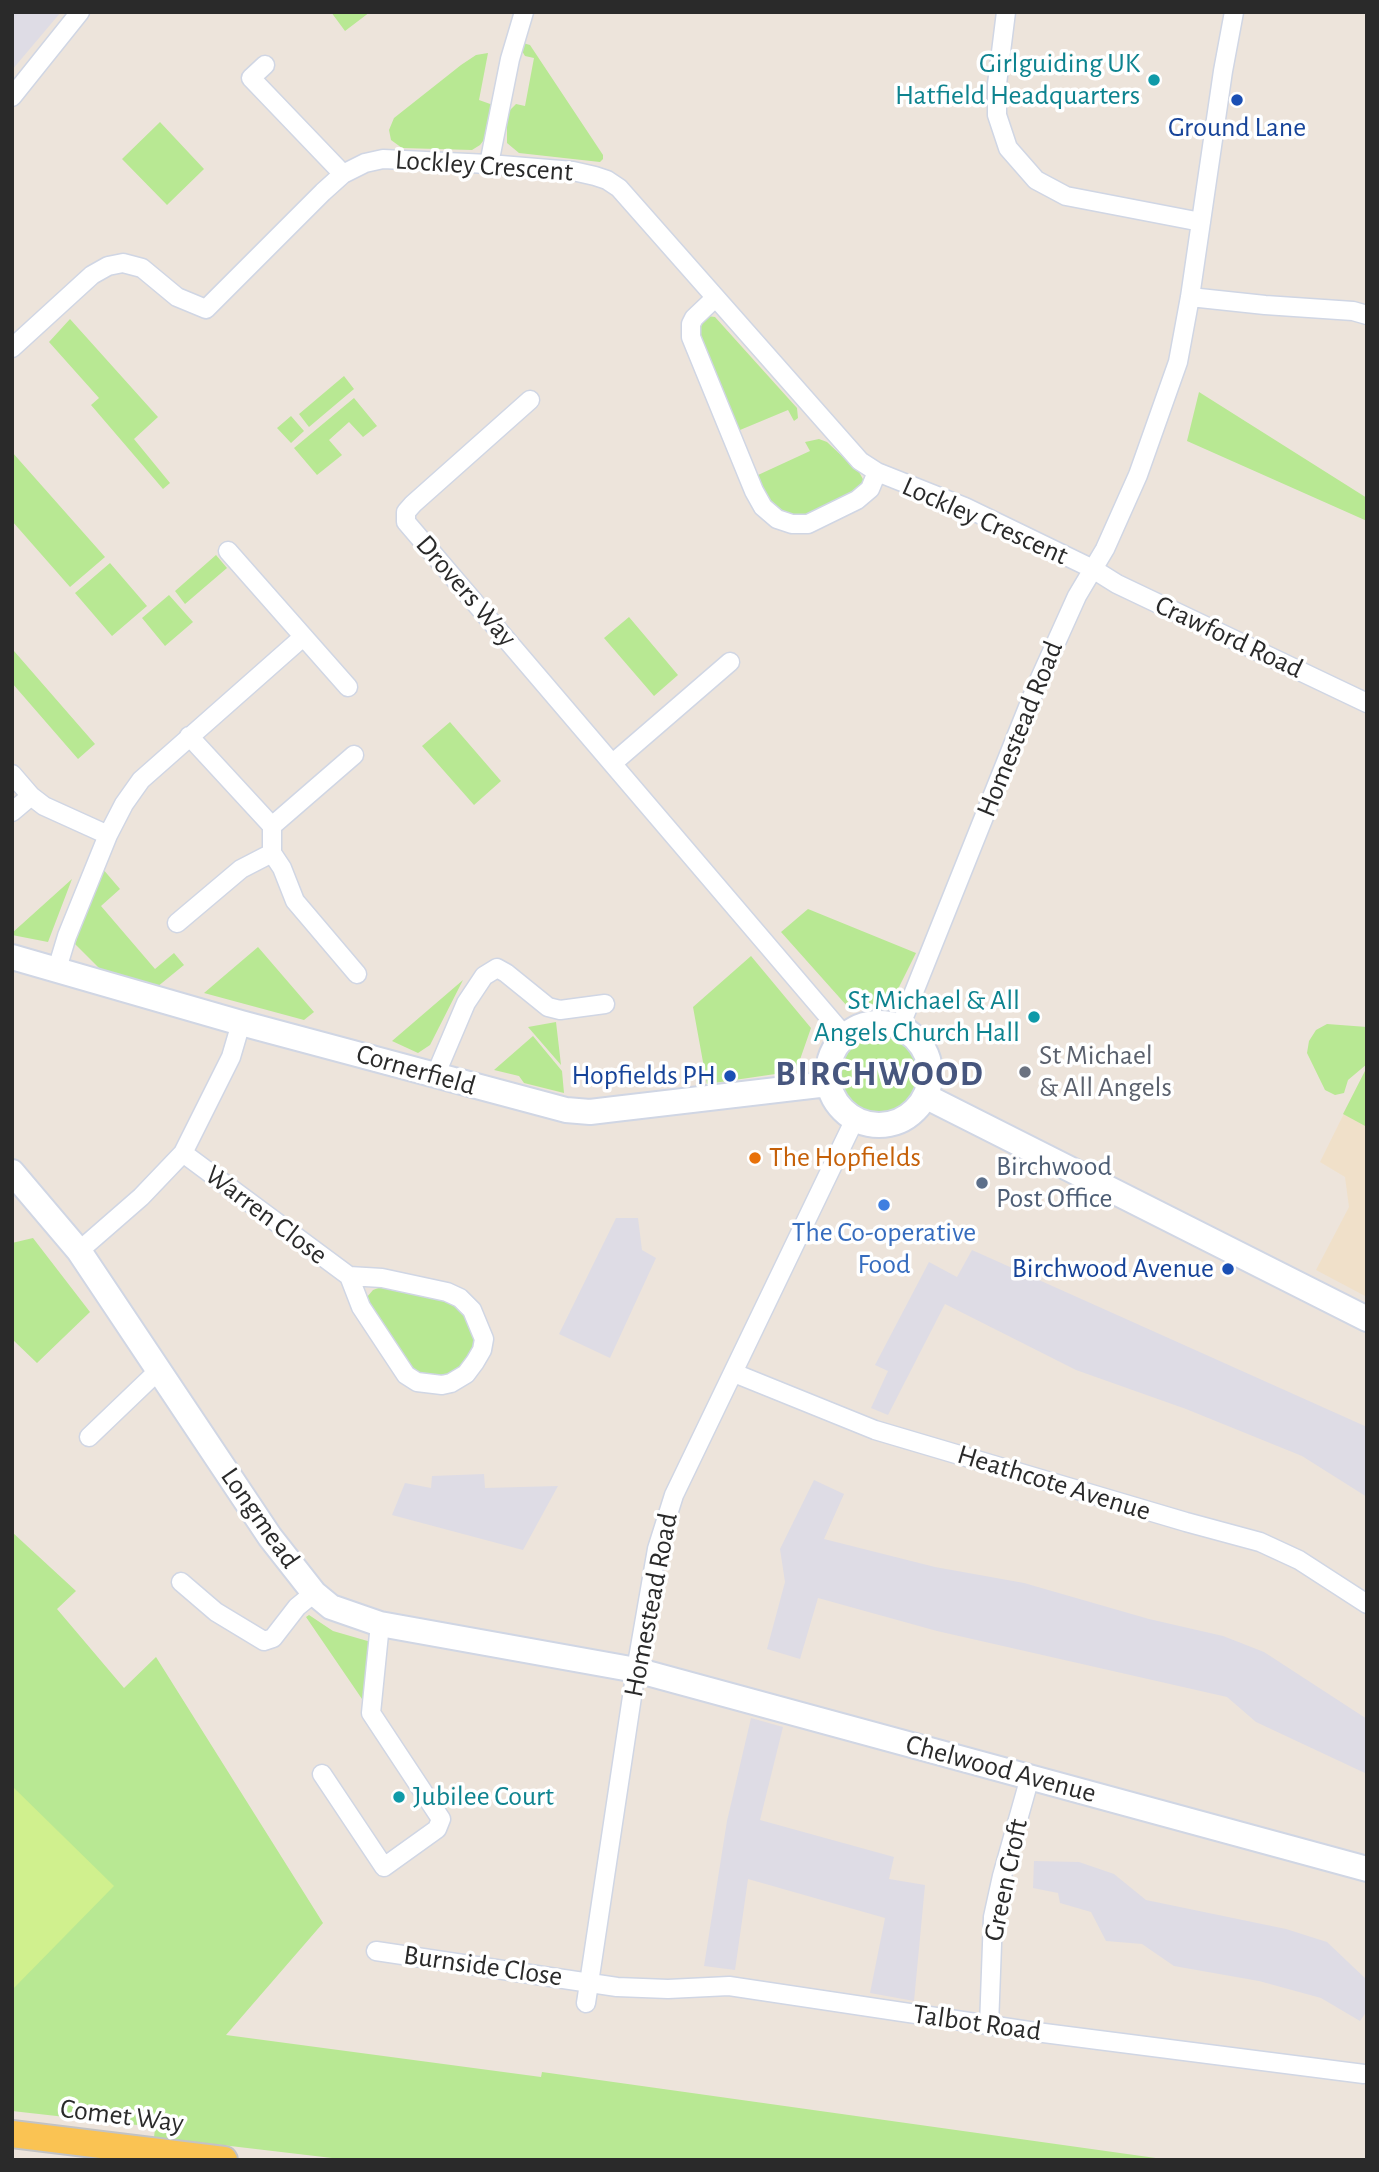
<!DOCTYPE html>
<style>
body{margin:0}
#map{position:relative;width:1379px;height:2172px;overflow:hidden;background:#ede4db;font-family:"Alegreya Sans",sans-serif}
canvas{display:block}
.frame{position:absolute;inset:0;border:14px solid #2a2a2a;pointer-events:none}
</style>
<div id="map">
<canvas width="1379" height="2172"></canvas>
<div class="frame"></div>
</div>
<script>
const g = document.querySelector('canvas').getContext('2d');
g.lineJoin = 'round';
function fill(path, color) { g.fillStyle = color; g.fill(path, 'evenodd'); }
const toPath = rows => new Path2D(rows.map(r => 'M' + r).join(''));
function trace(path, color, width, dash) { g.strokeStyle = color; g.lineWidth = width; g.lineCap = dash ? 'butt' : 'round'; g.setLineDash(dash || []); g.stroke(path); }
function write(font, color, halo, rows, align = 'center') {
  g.font = font + ' "Alegreya Sans",sans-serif'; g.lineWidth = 7; g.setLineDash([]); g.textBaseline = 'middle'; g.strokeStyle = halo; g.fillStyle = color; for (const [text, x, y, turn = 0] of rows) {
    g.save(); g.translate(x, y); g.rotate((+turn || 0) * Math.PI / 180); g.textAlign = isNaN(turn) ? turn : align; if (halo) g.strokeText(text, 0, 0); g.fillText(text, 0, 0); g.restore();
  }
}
fill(toPath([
 [12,12,61,12,12,70],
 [616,1218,638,1218,642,1250,656,1258,610,1358,559,1334],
 [972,1250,1367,1427,1367,1497,1302,1456,1186,1409,1076,1370,945,1304,888,1415,871,1408,888,1371,875,1365,929,1262,957,1277],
 [484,1474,485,1488,558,1486,523,1550,392,1515,405,1483,431,1488,432,1476],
 [814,1480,844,1494,824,1539,935,1567,1024,1583,1149,1619,1223,1636,1264,1652,1367,1719,1367,1774,1256,1722,1227,1697,937,1631,818,1598,800,1659,767,1649,785,1582,780,1549],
 [751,1718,783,1727,760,1820,894,1857,889,1879,925,1885,914,2001,870,1993,885,1918,748,1879,735,1970,704,1966,727,1821],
 [1034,1861,1079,1862,1114,1874,1146,1900,1286,1929,1327,1942,1367,1980,1367,2011,1360,2021,1321,1998,1259,1981,1174,1966,1142,1944,1106,1941,1091,1912,1060,1903,1058,1893,1033,1888]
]), '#dedce5');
fill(toPath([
 [1367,1067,1367,1297,1316,1270,1349,1207,1345,1177,1320,1162]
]), '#f0e0c9');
fill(toPath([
 [331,12,370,12,345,31],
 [523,43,530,45,603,155,603,159,600,162,519,153,507,143,507,113,516,104,525,106,534,58,525,56,522,51],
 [488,53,479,100,493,105,491,131,480,145,472,150,402,148,391,140,389,130,394,118,461,65,476,55],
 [160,122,204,169,167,205,122,159],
 [707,316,715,317,797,408,798,418,794,421,788,410,740,430,732,426,694,330],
 [70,319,158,417,134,439,170,483,163,489,91,405,99,398,49,342],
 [344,376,354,389,309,427,299,414],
 [1199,392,1367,498,1367,521,1187,441],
 [354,398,377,426,363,437,349,422,329,440,342,455,317,475,294,448],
 [291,416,304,431,291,443,277,428],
 [819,439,827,442,859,472,864,481,863,490,803,519,775,514,756,483,758,475,810,451,805,442],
 [12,452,105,557,70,587,12,521],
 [216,555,227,568,185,604,175,591],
 [110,563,147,606,112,636,75,593],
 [169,595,193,622,165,646,142,618],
 [629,617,678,675,654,696,604,638],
 [14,651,95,744,78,759,12,683],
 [450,722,501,781,474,805,422,746],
 [102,868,120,889,101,906,155,969,174,953,184,965,157,987,102,971,75,944],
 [72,879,48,942,12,935,12,933],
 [808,909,916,953,891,1003,847,1006,781,932],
 [258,947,314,1012,304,1020,204,993],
 [751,956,811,1028,796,1071,707,1084,693,1007],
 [463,980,430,1045,418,1053,392,1041],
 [556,1022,561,1065,528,1027],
 [1327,1024,1367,1027,1367,1064,1348,1080,1344,1093,1335,1095,1325,1090,1307,1053,1309,1041,1316,1030],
 '840 1074a39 39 0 1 1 78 0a39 39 0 1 1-78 0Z',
 [533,1036,562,1071,564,1093,524,1083,519,1076,494,1070],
 [1367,1067,1367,1127,1343,1114],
 [33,1238,90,1312,37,1363,12,1339,12,1243],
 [381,1287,451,1300,466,1311,475,1342,461,1369,448,1376,430,1377,414,1372,368,1305,367,1297,373,1290],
 [12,1532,76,1591,57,1609,124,1688,156,1657,323,1923,226,2035,541,2077,542,2072,1170,2160,349,2160,154,2137,156,2121,137,2125,12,2111],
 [309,1615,333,1631,371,1642,366,1700,362,1699,306,1617]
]), '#b8e893');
fill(toPath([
 [12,1786,114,1886,12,1990]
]), '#d0f08e');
const street = toPath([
 [1006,12,997,84,997,115,1008,148,1036,180,1066,196,1201,222],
 [265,65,251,78,343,174],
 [12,97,80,12],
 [489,164,510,59,524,12],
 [1190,297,1265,305,1353,311,1367,315],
 [715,298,694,318,691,324,691,337,754,491,763,507,777,519,792,524,808,524,857,500,870,489,877,472],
 [12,348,92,275,108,266,123,263,142,268,177,297,206,309,323,192,343,174,365,163,383,159,489,164,573,171,595,176,607,180,619,188,860,461,877,472,965,507,1093,569,1117,584,1367,703],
 [530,400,413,504,406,512,406,522,844,1035],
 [228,551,348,687],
 [189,736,272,826,272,853,282,868,295,901,357,974],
 [613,763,730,662],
 [12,774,31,796,12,812],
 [31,796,44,806,108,835],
 [272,826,354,755],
 [177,923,241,869,272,853],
 [57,969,67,936,108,835,124,804,141,780,303,637],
 [900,1027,1036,687,1077,596,1105,549,1138,475,1178,362,1190,297,1223,71,1234,12],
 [435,1076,466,1003,484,976,497,968,506,973,548,1007,560,1010,605,1004],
 [183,1153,349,1276,382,1278,447,1292,460,1298,472,1310,484,1339,482,1350,475,1362,466,1374,451,1383,442,1385,417,1382,406,1375,361,1307,349,1276],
 [79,1251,141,1197,183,1153,231,1057,241,1023],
 [734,1373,875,1430,1186,1522,1260,1542,1299,1560,1367,1604],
 [89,1437,159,1370],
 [181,1582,216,1612,264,1641,273,1638,297,1607,314,1593],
 [322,1774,384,1867,437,1829,441,1819,371,1713,380,1624],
 [376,1951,617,1987,668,1989,729,1986,1036,2032,1364,2074],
 [586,2003,636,1670,657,1549,674,1495,855,1119],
 [989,2026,993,1917,1002,1876,1030,1777]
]);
const secondary = toPath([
 [12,957,241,1023,566,1110,590,1112,615,1109,828,1084],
 '828 1074a51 51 0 1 1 102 0a51 51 0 1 1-102 0Z',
 [925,1096,1367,1319],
 [12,1172,79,1251,270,1537,314,1593,331,1607,380,1624,636,1670,1367,1869]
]);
const primary = toPath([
 [12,2134,224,2160]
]);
trace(street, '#d0d6e4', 21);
trace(secondary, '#d0d6e4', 28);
trace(primary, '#c3c3c3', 30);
trace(street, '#fff', 18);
trace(secondary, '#fff', 24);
trace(primary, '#fac353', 26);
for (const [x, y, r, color] of [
 [1154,80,7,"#0f9aa8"],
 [1237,100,7,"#1a4fb4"],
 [1034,1017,7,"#0f9aa8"],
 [1025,1072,7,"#6b7280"],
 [730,1076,7,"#1a4fb4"],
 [755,1158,7,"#e8710a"],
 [982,1183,7,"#5c6f8a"],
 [884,1205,7,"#3f7fe0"],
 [1228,1269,7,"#1a4fb4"],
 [399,1797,7,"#0f9aa8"]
]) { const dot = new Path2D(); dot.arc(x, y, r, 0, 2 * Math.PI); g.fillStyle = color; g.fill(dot); trace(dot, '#fff', 2.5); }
write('28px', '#0d838f', '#fff', [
 ["Girlguiding UK",1140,64],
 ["Hatfield Headquarters",1140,96],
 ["St Michael & All",1020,1001],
 ["Angels Church Hall",1020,1033],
 ["Jubilee Court",413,1797,"left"]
], 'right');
write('28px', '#164399', '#fff', [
 ["Ground Lane",1237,128,"center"],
 ["Hopfields PH",716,1076],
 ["Birchwood Avenue",1214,1269]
], 'right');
write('28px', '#2a2a2a', '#fff', [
 ["Lockley Crescent",484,166,4],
 ["Lockley Crescent",985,521,24],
 ["Drovers Way",466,591,49],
 ["Crawford Road",1229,637,25],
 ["Homestead Road",1020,729,-68],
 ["Cornerfield",416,1070,16],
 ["Warren Close",266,1215,37],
 ["Heathcote Avenue",1054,1483,17],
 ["Longmead",260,1518,55],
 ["Homestead Road",651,1605,-79],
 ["Chelwood Avenue",1001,1769,15],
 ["Green Croft",1006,1880,-78],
 ["Burnside Close",483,1966,8],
 ["Talbot Road",977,2023,8],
 ["Comet Way",122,2116,7]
]);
write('28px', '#5b616d', '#fff', [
 ["St Michael",1039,1056],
 ["& All Angels",1039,1088]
], 'left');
write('28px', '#c56008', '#fff', [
 ["The Hopfields",769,1158]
], 'left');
write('28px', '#4e5e75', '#fff', [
 ["Birchwood",996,1167],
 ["Post Office",996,1199]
], 'left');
write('28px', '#366cbe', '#fff', [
 ["The Co-operative",884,1233],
 ["Food",884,1265]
]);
g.letterSpacing = '2px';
write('bold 35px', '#47567e', '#fff', [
 ["BIRCHWOOD",880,1074]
]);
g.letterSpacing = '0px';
</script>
